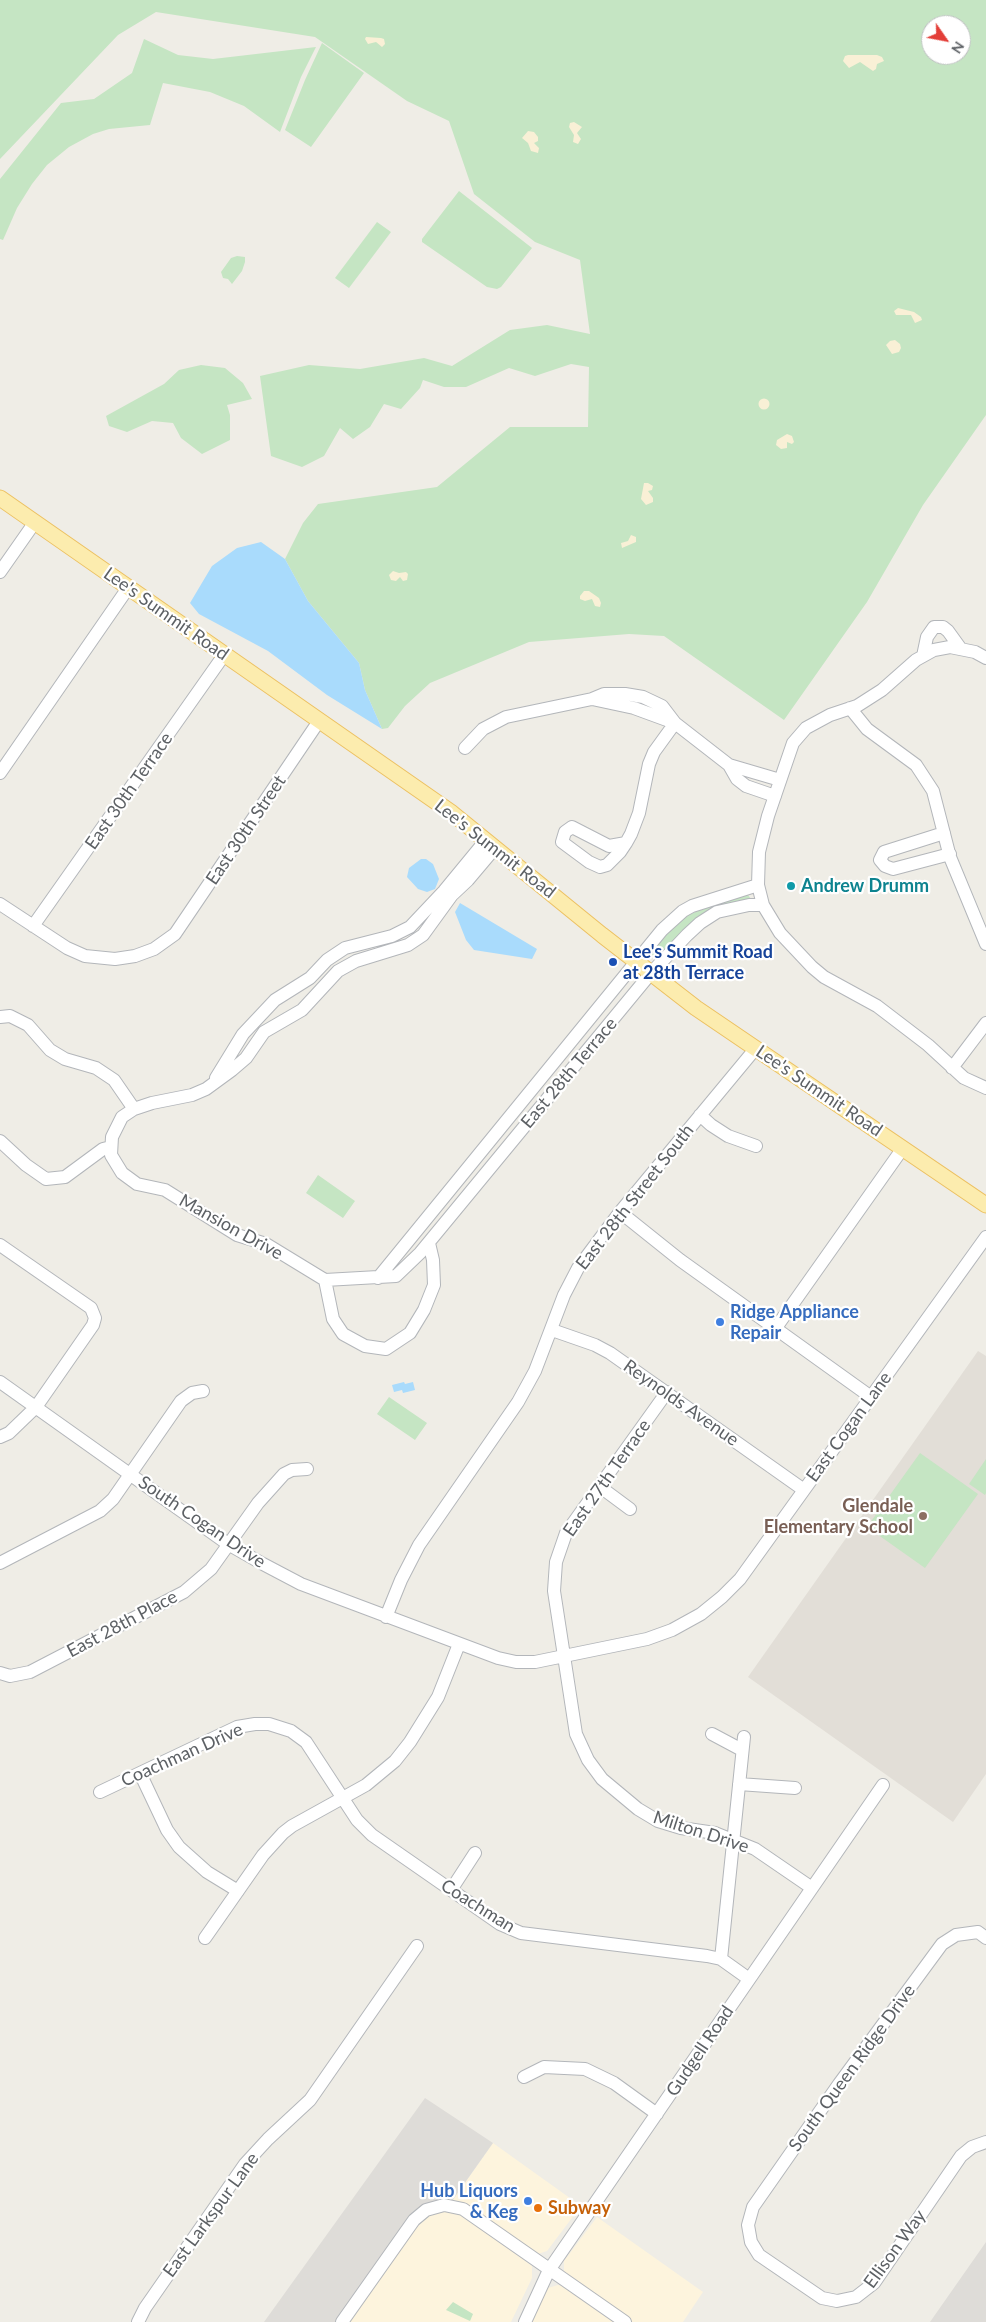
<!DOCTYPE html>
<style>
body{margin:0}
#map{position:relative;width:986px;height:2322px;overflow:hidden;background:#efede6;font-family:Lato,sans-serif}
canvas{display:block}
.north{position:absolute;left:921px;top:15px;width:50px;height:50px;box-sizing:border-box;background:#fff;border:1px solid #bec0c1;border-radius:50%;rotate:123deg;font-size:14px;font-weight:700;line-height:20px;text-align:center;color:#5d6165}
.north::after{content:'';display:block;margin:auto;width:18px;height:22px;background:#e33e38;clip-path:polygon(50% 0,100% 100%,50% 72%,0 100%)}
</style>
<div id="map">
<canvas width="986" height="2322"></canvas>
<div class="north">N</div>
</div>
<script>
const g = document.querySelector('canvas').getContext('2d');
g.lineJoin = 'round';
function fill(path, color) { g.fillStyle = color; g.fill(path, 'evenodd'); }
const toPath = rows => new Path2D(rows.map(r => 'M' + r).join(''));
function trace(path, color, width, dash) { g.strokeStyle = color; g.lineWidth = width; g.lineCap = dash ? 'butt' : 'round'; g.setLineDash(dash || []); g.stroke(path); }
function write(font, color, halo, rows, align = 'center') {
  g.font = font + ' Lato,sans-serif'; g.lineWidth = 4.5; g.setLineDash([]); g.textBaseline = 'middle'; g.strokeStyle = halo; g.fillStyle = color; for (const [text, x, y, turn = 0] of rows) {
    g.save(); g.translate(x, y); g.rotate((+turn || 0) * Math.PI / 180); g.textAlign = isNaN(turn) ? turn : align; if (halo) g.strokeText(text, 0, 0); g.fillText(text, 0, 0); g.restore();
  }
}
fill(toPath([
 [493,2143,581,2206,547,2251,538,2254,452,2201],
 [446,2211,462,2215,532,2266,532,2278,511,2322,350,2322,417,2227,429,2216],
 [597,2217,703,2292,683,2322,632,2322,564,2272,564,2261],
 [558,2285,565,2287,614,2322,532,2322,548,2288]
]), '#fdf4dd');
fill(toPath([
 [425,2098,493,2143,452,2201,431,2203,337,2322,264,2322],
 [986,2242,986,2322,930,2322]
]), '#dedcd8');
fill(toPath([
 [978,1351,986,1356,986,1774,953,1822,748,1677]
]), '#e2ded7');
fill(toPath([
 [0,0,986,0,986,415,923,505,867,602,784,720,664,636,629,634,529,642,430,683,405,706,388,728,382,729,365,690,359,663,308,601,285,559,303,523,318,504,437,487,510,427,588,427,589,367,571,364,535,376,509,368,466,387,444,387,423,380,420,388,401,409,384,404,370,427,353,439,340,428,324,456,302,467,271,456,260,376,309,365,360,369,424,358,452,366,510,330,547,325,590,334,580,260,535,242,474,194,449,121,407,101,315,37,156,12,118,35,0,159],
 [931,25,961,25,961,55,931,55],
 [144,39,178,55,213,59,316,47,301,77,280,132,244,106,210,92,163,83,150,125,109,129,93,134,69,147,47,165,32,184,17,208,3,240,0,239,0,179,61,103,94,99,132,73],
 [322,43,364,73,311,147,285,130,305,80],
 [459,191,532,248,501,287,497,289,487,287,422,242,422,239],
 [377,222,391,232,349,288,335,278],
 [237,256,245,257,245,262,242,271,232,284,228,279,223,278,221,272,231,258],
 [201,365,225,368,243,383,252,399,227,405,230,415,230,440,202,454,181,438,173,423,152,421,127,432,109,426,106,416,164,384,179,370],
 [748,895,751,899,712,911,656,959,653,956,651,953,662,937,684,917,714,904],
 [318,1175,355,1201,343,1218,306,1193],
 [389,1397,427,1423,415,1440,377,1414],
 [920,1453,978,1494,925,1568,867,1527],
 [986,1459,986,1493,985,1495,969,1484],
 [453,2302,473,2314,470,2321,446,2310]
]), '#c5e5c3');
fill(toPath([
 [366,37,381,38,384,39,385,44,382,47,376,42,368,44,365,39],
 [848,55,877,55,882,57,884,61,877,64,876,69,873,71,860,62,849,68,843,61,845,56],
 [574,122,582,127,577,133,581,139,578,144,573,142,574,135,569,127,570,123],
 [528,131,534,132,538,137,538,141,534,143,539,148,538,153,531,151,528,143,522,138],
 [898,308,914,312,921,317,922,320,915,323,911,315,896,315,894,311],
 [895,340,900,344,901,348,899,352,892,354,886,345,890,341],
 '758.5 404a5.5 5.5 0 1 1 11 0a5.5 5.5 0 1 1-11 0Z',
 [787,434,792,436,794,442,792,444,787,442,787,448,781,449,776,445,777,440],
 [644,483,648,483,653,486,652,490,648,491,653,498,653,502,646,505,641,499],
 [631,535,636,537,636,542,622,548,621,543,628,541],
 [393,571,399,573,406,572,408,574,407,580,403,581,400,577,396,581,391,580,389,575],
 [584,591,589,591,599,598,601,603,600,607,595,606,592,599,585,601,580,599,580,596]
]), '#f9f0d6');
fill(toPath([
 [261,542,285,559,308,601,359,663,365,690,382,729,327,695,268,651,199,614,190,603,212,566,237,548],
 [421,859,426,859,433,864,439,879,435,889,427,892,418,889,407,877,409,868],
 [460,903,537,949,532,959,474,950,466,940,455,912],
 [404,1382,405,1384,413,1382,415,1390,403,1393,402,1390,394,1392,392,1385]
]), '#a9dbfc');
const minor = toPath([
 [0,572,35,522],
 [923,656,927,637,934,627,943,627,948,631,961,649],
 [986,658,975,652,950,647,934,650,916,660,882,690,857,706,830,715,806,728,793,743,768,816,759,852,758,885,763,905,780,933,812,967,824,977,877,1006,928,1045,964,1078,986,1088],
 [592,699,634,708,675,723],
 [850,708,867,729,916,765,933,791,950,857,986,944],
 [465,748,483,729,506,717,592,699,604,694,625,694,643,697,662,706,675,723,729,765,780,780],
 [729,765,737,779,746,786,775,796],
 [0,773,128,588],
 [944,833,884,852,880,860,885,866,893,869,950,854],
 [626,843,609,846,572,827,565,832,562,842,589,862,600,867,607,865,620,852,626,843,631,834,639,813,649,764,654,752,675,723],
 [0,904,67,948,85,956,115,959,135,956,154,949,175,934,319,721],
 [33,926,224,655],
 [0,1017,10,1016,28,1025,50,1050,65,1059,96,1068,114,1080,134,1109],
 [952,1068,986,1023],
 [216,1078,243,1034,275,1000,310,978,327,960,345,948,392,936,410,927,444,891,486,840],
 [700,1115,711,1125,728,1136,756,1146],
 [0,1141,26,1165,46,1179,65,1177,103,1149,111,1147],
 [620,1212,680,1260,871,1397],
 [0,1245,91,1308,95,1318,93,1325,36,1407,9,1433,0,1437],
 [378,1278,662,930,683,911,692,906,758,885],
 [325,1280,266,1244,237,1235,165,1190,137,1184,122,1173,111,1155,112,1137,122,1117,134,1109,152,1103,192,1095,206,1089,232,1070,246,1058,264,1032,302,1010,338,971,356,961,408,945,423,935,452,895,468,880,495,848],
 [325,1280,396,1276,420,1253,651,973,687,935,700,923,717,912,749,905,763,905],
 [325,1280,333,1319,343,1334,365,1346,386,1349,410,1333,424,1310,434,1285,433,1260,429,1243],
 [775,1329,903,1148],
 [552,1330,595,1345,610,1353,804,1490],
 [0,1382,228,1544,263,1564,301,1584,498,1658,516,1662,535,1662,647,1639,672,1630,701,1614,722,1597,740,1579,986,1237],
 [667,1392,566,1533,556,1562,554,1591,576,1734,588,1760,602,1779,638,1809,658,1821,681,1828,715,1833,755,1849,812,1888],
 [599,1486,630,1509],
 [0,1563,100,1511,113,1499,181,1401,192,1393,203,1391],
 [386,1617,401,1580,419,1545,518,1402,535,1371,564,1295,578,1268,620,1212,756,1048],
 [0,1673,10,1676,30,1672,184,1592,211,1569,258,1503,284,1474,292,1470,307,1469],
 [712,1734,742,1750],
 [140,1773,167,1830,179,1847,207,1872,238,1891],
 [739,1784,795,1788],
 [100,1792,237,1727,255,1724,269,1724,291,1731,306,1742,357,1820,372,1835,500,1924,521,1933,707,1956,721,1959,749,1979],
 [451,1890,475,1853],
 [205,1938,263,1855,283,1833,292,1826,366,1785,395,1761,410,1742,438,1697,459,1644],
 [986,1938,978,1932,956,1935,942,1944,839,2084,753,2207,748,2225,751,2242,759,2255,822,2298,837,2301,856,2297,874,2283,961,2156,972,2147,986,2142],
 [721,1959,744,1737],
 [524,2077,544,2067,585,2069,614,2083,657,2114],
 [138,2322,145,2308,245,2164,268,2139,310,2100,417,1946],
 [342,2322,414,2220,426,2210,444,2205,463,2209,625,2322],
 [525,2322,549,2270,883,1785]
]);
const major = toPath([
 [0,498,452,813,602,935,696,1008,986,1205]
]);
trace(minor, '#b3b6ba', 14);
trace(major, '#ecc061', 17);
trace(minor, '#fff', 12);
trace(major, '#fcecae', 15);
for (const [x, y, r, color] of [
 [791,886,5,"#0f9aa8"],
 [613,962,5,"#1a4fb4"],
 [720,1322,5,"#3f7fe0"],
 [923,1516,5,"#8d6e63"],
 [528,2201,5,"#3f7fe0"],
 [538,2208,5,"#e8710a"]
]) { const dot = new Path2D(); dot.arc(x, y, r, 0, 2 * Math.PI); g.fillStyle = color; g.fill(dot); trace(dot, '#fff', 2); }
write('18px', '#5d6165', '#fff', [
 ["Lee's Summit Road",166,614,35],
 ["East 30th Terrace",129,791,-55],
 ["East 30th Street",246,830,-56],
 ["Lee's Summit Road",495,849,38],
 ["East 28th Terrace",569,1073,-50],
 ["Lee's Summit Road",819,1091,34],
 ["East 28th Street South",635,1197,-52],
 ["Mansion Drive",231,1227,29],
 ["Reynolds Avenue",681,1403,35],
 ["East Cogan Lane",849,1427,-54],
 ["East 27th Terrace",607,1478,-55],
 ["South Cogan Drive",202,1522,34],
 ["East 28th Place",122,1624,-28],
 ["Coachman Drive",182,1755,-24],
 ["Milton Drive",701,1832,18],
 ["Coachman",478,1906,32],
 ["Gudgell Road",700,2051,-56],
 ["South Queen Ridge Drive",852,2068,-54],
 ["East Larkspur Lane",211,2215,-54],
 ["Ellison Way",895,2249,-54]
]);
write('bold 18px', '#0d838f', '#fff', [
 ["Andrew Drumm",801,886]
], 'left');
write('bold 18px', '#164399', '#fff', [
 ["Lee's Summit Road",623,952],
 ["at 28th Terrace",623,973]
], 'left');
write('bold 18px', '#366cbe', '#fff', [
 ["Ridge Appliance",730,1312],
 ["Repair",730,1333],
 ["Hub Liquors",518,2191,"right"],
 ["& Keg",518,2212,"right"]
], 'left');
write('bold 18px', '#785e54', '#fff', [
 ["Glendale",913,1506],
 ["Elementary School",913,1527]
], 'right');
write('bold 18px', '#c56008', '#fff', [
 ["Subway",548,2208]
], 'left');
</script>
